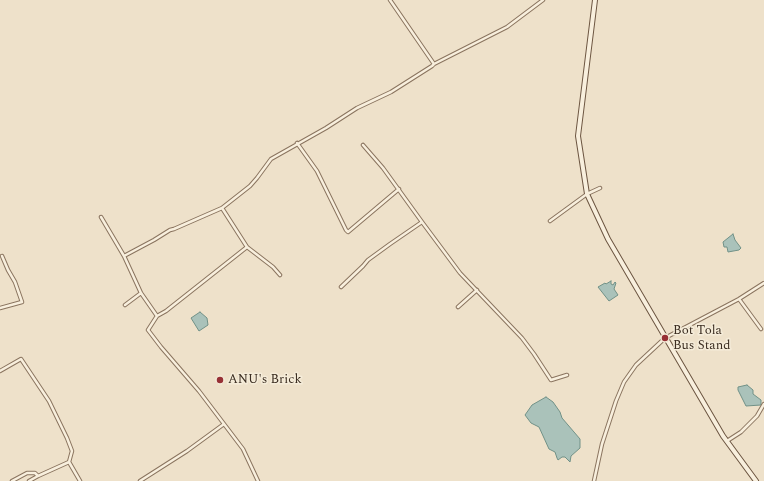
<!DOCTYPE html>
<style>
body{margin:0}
canvas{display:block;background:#eee1ca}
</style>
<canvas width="764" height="481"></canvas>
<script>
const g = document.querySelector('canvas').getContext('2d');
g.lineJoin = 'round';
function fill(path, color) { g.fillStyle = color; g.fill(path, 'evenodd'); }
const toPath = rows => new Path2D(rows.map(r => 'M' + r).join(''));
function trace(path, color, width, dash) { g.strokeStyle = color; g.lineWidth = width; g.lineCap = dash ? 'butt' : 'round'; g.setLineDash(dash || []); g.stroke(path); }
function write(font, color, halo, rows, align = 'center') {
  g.font = font + ' Spectral,serif'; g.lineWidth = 3; g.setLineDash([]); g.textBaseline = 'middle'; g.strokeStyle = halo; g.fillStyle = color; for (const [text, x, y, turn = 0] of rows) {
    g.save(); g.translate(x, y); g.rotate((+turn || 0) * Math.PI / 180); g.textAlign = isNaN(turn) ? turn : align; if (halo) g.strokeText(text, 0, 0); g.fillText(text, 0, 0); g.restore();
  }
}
const water = toPath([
 [733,234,735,240,741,248,739,250,728,252,727,247,724,247,723,242,733,234],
 [611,281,611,284,613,285,615,282,616,283,614,289,618,295,609,301,598,287,605,283,606,284,611,281],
 [200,312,207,318,208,325,199,331,191,318,200,312],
 [747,385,753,390,753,394,761,400,761,405,746,406,738,390,738,387,747,385],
 [546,397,553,402,560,412,562,418,580,439,580,448,571,456,570,462,565,457,562,457,558,460,557,458,555,452,549,449,539,427,531,423,525,415,532,405,546,397]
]);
fill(water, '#aac2ba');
trace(water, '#719187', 1);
const minor = toPath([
 [390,0,434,64],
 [297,143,317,171,346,230,348,232,399,189],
 [363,145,383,168,422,222,460,273,522,338,534,354,551,380,567,375],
 [222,208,247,247,273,267,280,275],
 [101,217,114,239,124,256,141,293,157,316],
 [550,221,587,194,600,188],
 [247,247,166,311,157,316,148,330,161,347,199,391,243,449,258,481],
 [124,256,154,240,170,230,174,229,222,208,250,186,257,178,271,159,326,128,357,108,391,92,432,66,434,64,507,27,543,0],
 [341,287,363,266,368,260,390,244,422,222],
 [739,299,761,329],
 [125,305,141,293],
 [458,307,477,290],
 [0,308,22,302,15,282,8,270,2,256],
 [0,371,21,359,49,401,67,438,72,451,69,462,80,481],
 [727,441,741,432,757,416,764,404],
 [12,481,27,473,35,473,38,476],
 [29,481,38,476,69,462],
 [140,481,187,451,224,424],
 [594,481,602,444,616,401,624,382,636,365,665,338,739,299,764,283]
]);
const secondary = toPath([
 [595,0,578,136,587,194,608,239,723,436,756,481]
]);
trace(minor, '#8a745f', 4.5);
trace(secondary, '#6c5541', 6);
trace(minor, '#f8efdd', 2.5);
trace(secondary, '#f8efdd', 4);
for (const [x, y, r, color] of [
 [665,338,4,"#973035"],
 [220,380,4,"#973035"]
]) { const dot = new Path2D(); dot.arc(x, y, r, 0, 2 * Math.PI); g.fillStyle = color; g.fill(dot); trace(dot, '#f5ecd9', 1.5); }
write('13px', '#3b2d21', '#f5ecd9', [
 ["Bot Tola",673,331],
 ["Bus Stand",673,346],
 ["ANU's Brick",228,380]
], 'left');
</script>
